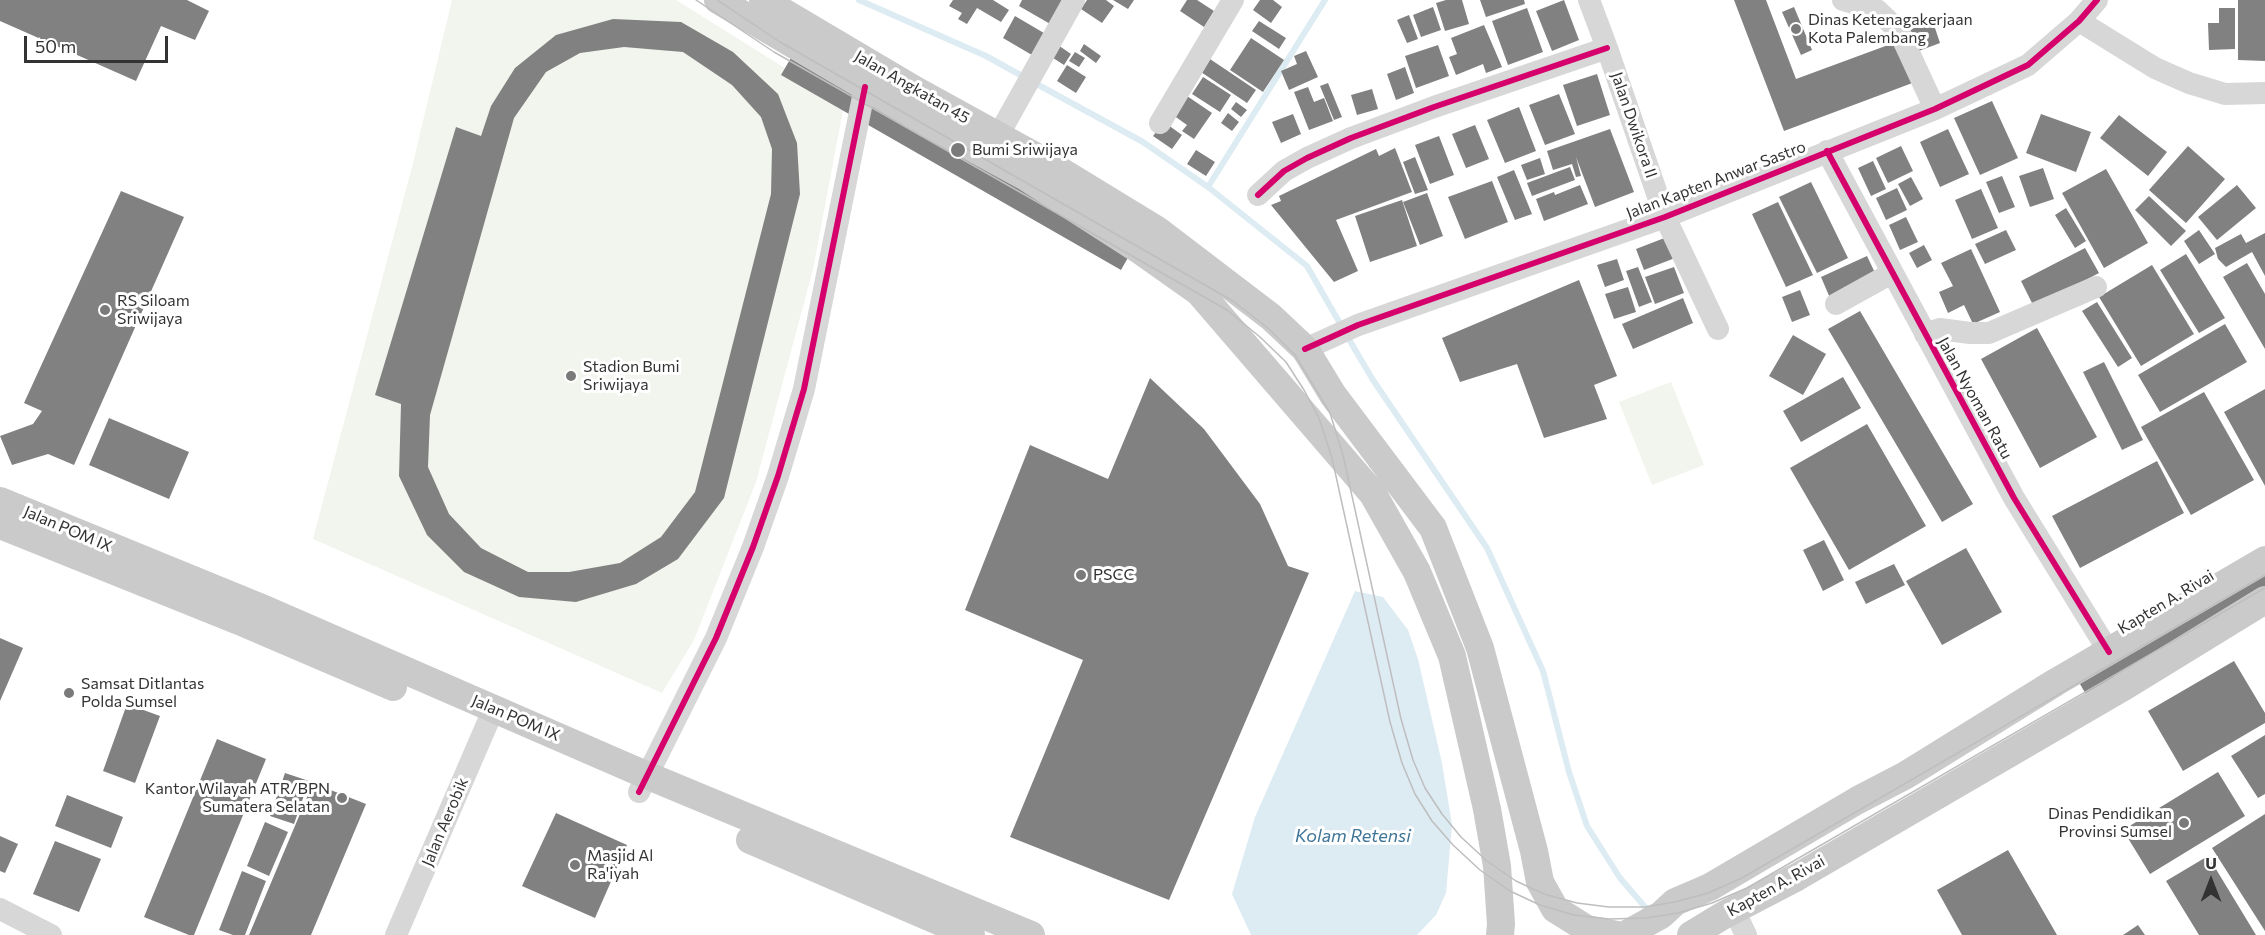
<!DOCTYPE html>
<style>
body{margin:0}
#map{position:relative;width:2265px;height:935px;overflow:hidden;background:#fff;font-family:Commissioner,sans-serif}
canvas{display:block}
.north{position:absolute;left:2181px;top:851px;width:60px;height:60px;-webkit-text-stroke:4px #fff;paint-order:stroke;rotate:0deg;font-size:16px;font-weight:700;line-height:24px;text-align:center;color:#333}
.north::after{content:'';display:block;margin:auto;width:21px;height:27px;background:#333;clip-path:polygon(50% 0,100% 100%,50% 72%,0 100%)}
.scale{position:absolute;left:24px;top:36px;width:144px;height:27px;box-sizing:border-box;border:3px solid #333;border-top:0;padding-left:8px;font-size:18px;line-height:21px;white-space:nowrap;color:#333;-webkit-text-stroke:4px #fff;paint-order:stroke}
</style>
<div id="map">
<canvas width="2265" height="935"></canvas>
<div class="north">U</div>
<div class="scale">50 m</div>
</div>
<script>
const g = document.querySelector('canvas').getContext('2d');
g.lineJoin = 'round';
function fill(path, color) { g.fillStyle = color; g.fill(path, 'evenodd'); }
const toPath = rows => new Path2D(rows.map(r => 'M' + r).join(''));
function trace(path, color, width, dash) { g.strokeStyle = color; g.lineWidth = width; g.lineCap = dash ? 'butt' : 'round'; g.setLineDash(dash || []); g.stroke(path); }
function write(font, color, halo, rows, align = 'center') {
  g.font = font + ' Commissioner,sans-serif'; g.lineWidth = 6; g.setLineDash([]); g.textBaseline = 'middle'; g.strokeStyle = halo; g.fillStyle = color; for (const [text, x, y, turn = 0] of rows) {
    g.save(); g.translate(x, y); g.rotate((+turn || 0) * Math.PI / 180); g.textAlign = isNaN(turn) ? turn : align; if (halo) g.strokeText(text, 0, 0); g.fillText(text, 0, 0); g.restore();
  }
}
fill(toPath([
 [452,0,676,0,844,105,813,269,756,482,694,640,662,693,313,539,413,163],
 [1671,382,1704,465,1652,485,1619,402]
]), '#f1f5ed');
fill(toPath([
 [1355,591,1383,597,1408,630,1418,659,1442,763,1452,825,1446,893,1436,915,1417,935,1251,935,1232,894,1255,817]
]), '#ddebf3');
trace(toPath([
 [859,0,986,56,1024,77],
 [1033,82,1143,142,1208,187,1307,266,1342,327],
 [1208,187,1325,0],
 [1347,336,1373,380,1487,548,1543,671,1569,772,1587,826,1620,878,1645,907,1648,915]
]), '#ddebf3', 6);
fill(toPath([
 [0,0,187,0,209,11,195,40,161,26,136,81,0,21],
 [953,0,993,0,1009,10,1001,22,977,8,967,24,958,19,962,13,949,6],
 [1022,0,1067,0,1052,25,1019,6],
 [1087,0,1106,0,1114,6,1102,23,1081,9],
 [1113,0,1134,0,1128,9],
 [1187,0,1197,0,1214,11,1204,27,1180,11],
 [1260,0,1273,0,1282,7,1271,23,1253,10],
 [1446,0,1462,0,1469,24,1445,31,1436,3],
 [1480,0,1524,0,1525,4,1486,17],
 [1564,0,1579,40,1552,51,1536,11],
 [1734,0,1766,0,1796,79,1899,41,1915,82,1784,131],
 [2238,0,2265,0,2265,61,2238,60],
 [1433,7,1441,30,1421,37,1413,15],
 [1794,7,1812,50,1801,55,1782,12],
 [1527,8,1543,52,1508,65,1492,21],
 [2219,8,2235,8,2235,49,2209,50,2208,23,2219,23],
 [1409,15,1418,39,1407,43,1397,20],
 [1015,16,1049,36,1037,58,1003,38],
 [613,19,681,22,733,52,778,94,797,143,800,194,724,498,678,559,636,584,576,602,519,597,464,572,427,535,399,476,401,404,375,395,456,127,481,136,491,106,515,68,556,35],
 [624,47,683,52,732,85,761,117,772,149,771,194,695,492,661,537,620,563,569,572,528,572,481,548,449,514,428,467,430,415,514,118,546,72,580,53],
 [1259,21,1286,38,1279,49,1252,31],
 [1933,22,1940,43,1916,52,1908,30],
 [1484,25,1502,67,1486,73,1483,64,1456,75,1449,57,1457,54,1451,38],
 [803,37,1143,231,1121,270,781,75],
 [1251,38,1284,60,1263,92,1230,70],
 [1084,44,1101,56,1096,63,1080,51],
 [1058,45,1071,54,1064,65,1050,56],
 [1438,45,1449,76,1416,88,1405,56],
 [1306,51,1318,77,1289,90,1281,71,1297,64,1294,56],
 [1075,52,1085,58,1079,67,1069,61],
 [1210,59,1256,90,1247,103,1201,72],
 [1067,65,1086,77,1076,93,1057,81],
 [1405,67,1414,93,1396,100,1387,74],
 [1597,74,1610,115,1577,126,1563,85],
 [1203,77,1231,95,1220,112,1192,94],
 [1328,83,1342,117,1334,120,1320,86],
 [1308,87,1314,102,1324,98,1333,121,1309,130,1294,92],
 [1372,89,1378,109,1357,115,1351,95],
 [1559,94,1575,134,1545,145,1529,105],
 [1187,96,1212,113,1194,139,1182,131,1187,125,1173,115],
 [1992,101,2018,158,1980,175,1954,118],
 [1236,102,1247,110,1241,117,1231,109],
 [1519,107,1536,151,1505,163,1487,120],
 [1228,113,1239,122,1232,131,1221,123],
 [1293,114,1301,134,1281,143,1272,122],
 [2041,114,2091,132,2076,172,2026,153],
 [2119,115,2167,152,2148,176,2100,138],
 [1164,122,1182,135,1172,149,1153,136],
 [1475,125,1489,159,1466,168,1452,134],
 [1610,129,1634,192,1595,207,1576,157,1581,176,1576,177,1572,164,1553,170,1547,151],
 [1948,129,1969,174,1940,187,1920,142],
 [1439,136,1454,175,1430,184,1415,145],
 [1901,146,1913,171,1888,183,1876,158],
 [2188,146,2225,179,2186,223,2149,190],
 [1395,148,1412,192,1336,220,1358,271,1334,282,1271,205,1281,201,1279,196,1376,149,1379,156],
 [1196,150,1215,162,1206,176,1187,164],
 [1415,157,1428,190,1415,194,1403,162],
 [1540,158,1545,174,1527,180,1521,165],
 [1873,161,1886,189,1871,196,1858,168],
 [1570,167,1575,180,1532,196,1527,183],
 [2043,168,2054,199,2030,207,2019,176],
 [2106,169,2148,243,2104,268,2062,193],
 [1514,170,1532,214,1515,220,1497,177],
 [2002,176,2015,207,1999,213,1986,182],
 [1911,177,1923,199,1910,206,1898,184],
 [1492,181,1508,222,1465,239,1448,197],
 [1811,182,1848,258,1817,273,1779,197],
 [1580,185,1588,204,1544,221,1536,199,1554,192,1555,195],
 [2237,185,2256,208,2217,240,2198,217],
 [1897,188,1907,210,1886,220,1876,198],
 [1981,189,1998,228,1972,239,1955,200],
 [121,191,184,217,74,465,48,454,12,465,0,436,33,424,42,411,24,403],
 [1427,193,1443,236,1420,245,1403,202],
 [2149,196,2186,231,2171,246,2135,210],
 [1402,200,1417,246,1370,262,1355,216],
 [1778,202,1813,275,1786,287,1752,214],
 [2066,208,2086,241,2075,248,2055,215],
 [1906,217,1918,242,1900,250,1889,225],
 [2006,230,2016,250,1985,264,1975,244],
 [2199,230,2215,254,2199,264,2184,241],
 [2265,233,2265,276,2252,252,2226,267,2218,259,2215,248,2241,234,2246,243],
 [1667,237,1675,258,1644,270,1636,249],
 [1924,245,1932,260,1917,268,1909,253],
 [2085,248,2099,273,2034,307,2021,281],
 [1971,249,2000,312,1973,324,1964,305,1948,313,1939,292,1953,286,1941,263],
 [2186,254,2225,318,2199,333,2160,270],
 [1867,256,1877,277,1830,298,1821,277],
 [1617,259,1624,280,1605,287,1597,265],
 [2247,263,2265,294,2265,349,2223,277],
 [2152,265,2194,334,2141,366,2099,297],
 [1638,267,1652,302,1639,307,1626,271],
 [1674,267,1684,293,1655,304,1645,277],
 [1579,280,1617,376,1594,385,1607,419,1544,438,1517,364,1460,382,1442,338],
 [1628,287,1636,312,1614,319,1605,294],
 [1800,290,1810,315,1792,322,1782,297],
 [1683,298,1693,323,1633,349,1622,324],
 [2097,302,2132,358,2118,367,2082,311],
 [1860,311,1973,504,1942,522,1828,329],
 [2225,324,2247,362,2160,412,2138,375],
 [2037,328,2097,437,2040,468,1981,359],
 [1793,335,1826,354,1803,395,1769,376],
 [2104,362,2143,440,2122,450,2083,372],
 [1843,377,1861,408,1801,442,1783,411],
 [1150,378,1204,429,1260,504,1288,566,1309,573,1169,900,1010,837,1083,660,965,610,1030,445,1108,479],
 [2265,389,2265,486,2224,412],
 [2204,392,2254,480,2191,515,2141,427],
 [109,418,189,452,169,499,89,465],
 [1867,424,1926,526,1849,570,1790,468],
 [2157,461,2184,513,2080,568,2052,516],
 [1824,540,1844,580,1823,591,1803,550],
 [1966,548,2002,612,1942,645,1906,581],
 [2265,553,2265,613,2095,710,2069,665],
 [1894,564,1905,585,1866,604,1855,582],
 [0,638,23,648,0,701],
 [2234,661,2265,713,2265,723,2183,771,2148,711],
 [127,704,160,716,135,783,103,771],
 [2265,735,2265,794,2258,798,2231,756],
 [217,739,266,759,194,935,189,935,144,917],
 [2218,772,2245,816,2150,874,2123,830],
 [285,773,309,781,294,824,270,816],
 [313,783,366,804,311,935,249,935],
 [67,795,123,817,111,848,55,826],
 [556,813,627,845,595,918,522,886],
 [2265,814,2265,931,2212,848],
 [265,822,288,832,269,876,247,866],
 [0,836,18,844,5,873,0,871],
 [55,841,101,859,79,912,33,894],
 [2008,850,2057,935,1962,935,1937,890],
 [2208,856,2256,935,2199,935,2166,881],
 [242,871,266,881,245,935,233,935,219,930],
 [2138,925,2145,935,2123,935]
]), '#818181');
trace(toPath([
 [1589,0,1607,48,1665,217,1718,329],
 [1843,0,1877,10,1899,31,1935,109],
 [2079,21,2155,68,2189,83,2225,94,2265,93],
 [1160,123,1233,0],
 [998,136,1074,0],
 [1827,151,2014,498,2109,652],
 [1258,195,1284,171,1307,158,1351,138,1434,107,1607,48],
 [1836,304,1892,273],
 [1925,334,1940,329,1970,333,1989,333,2096,287],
 [1305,349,1358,325,1665,217,1935,109,2028,65,2079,21,2097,0],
 [639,792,716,638,753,547,778,476,804,389,865,87],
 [0,909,51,935],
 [1734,910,1746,935],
 [396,935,494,708]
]), '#d7d7d7', 22);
trace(toPath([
 [718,0,927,123,1026,177,1141,251,1199,292,1373,494,1417,572,1452,656,1487,809,1497,866,1501,924,1500,935],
 [763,0,915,90,1044,161,1157,230,1271,317,1305,349,1333,395,1433,528,1480,648,1534,851,1540,882,1555,909,1587,929,1617,935],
 [0,501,264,609,646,775,1031,935],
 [0,525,239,621,393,687],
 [750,840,971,935],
 [1625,935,1661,915,1675,902,1710,887,1858,800,1906,775,2056,682,2265,560],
 [1691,935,1724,915,1797,877,2120,689,2265,600]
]), '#cacaca', 28);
trace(toPath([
 [696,0,774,52,1227,310,1260,337,1286,362,1304,390,1319,418,1332,458,1390,722,1402,763,1415,794,1432,821,1453,845,1480,870,1510,891,1540,905,1574,915,1609,919,1646,918,1678,913,1712,903,1747,888,2265,588],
 [717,0,780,42,1233,301,1268,328,1295,355,1330,413,1343,455,1401,719,1413,760,1425,788,1442,814,1461,837,1487,861,1516,881,1544,894,1577,903,1609,907,1645,907,1675,902,1708,893,1742,878,2265,575]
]), '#bebebe', 1.5);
trace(toPath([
 [1827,151,2014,498,2109,652],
 [1258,195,1284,171,1307,158,1351,138,1434,107,1607,48],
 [1305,349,1358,325,1665,217,1935,109,2028,65,2079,21,2097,0],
 [639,792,716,638,753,547,778,476,804,389,865,87]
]), '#d6006c', 6);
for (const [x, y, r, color] of [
 [1796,29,6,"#7a7a7a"],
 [958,150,8,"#7a7a7a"],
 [105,310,6,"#7a7a7a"],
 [571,376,6,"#7a7a7a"],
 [1081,575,6,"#7a7a7a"],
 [69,693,6,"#7a7a7a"],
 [342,798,6,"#7a7a7a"],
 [2184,823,6,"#7a7a7a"],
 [575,865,6,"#7a7a7a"]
]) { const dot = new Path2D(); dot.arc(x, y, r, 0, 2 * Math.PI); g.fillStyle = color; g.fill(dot); trace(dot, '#fff', 2); }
write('16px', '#333', '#fff', [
 ["Dinas Ketenagakerjaan",1808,20],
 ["Kota Palembang",1808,38],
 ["Bumi Sriwijaya",972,150],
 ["RS Siloam",117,301],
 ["Sriwijaya",117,319],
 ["Stadion Bumi",583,367],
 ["Sriwijaya",583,385],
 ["PSCC",1093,575],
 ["Samsat Ditlantas",81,684],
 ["Polda Sumsel",81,702],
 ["Kantor Wilayah ATR/BPN",330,789,"right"],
 ["Sumatera Selatan",330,807,"right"],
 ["Dinas Pendidikan",2172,814,"right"],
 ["Provinsi Sumsel",2172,832,"right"],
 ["Masjid Al",587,856],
 ["Ra'iyah",587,874]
], 'left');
write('16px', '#333', '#fff', [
 ["Jalan Angkatan 45",912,87,30],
 ["Jalan Dwikora II",1634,125,71],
 ["Jalan Kapten Anwar Sastro",1716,180,-21],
 ["Jalan Nyoman Ratu",1975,398,61],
 ["Jalan POM IX",68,529,23],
 ["Kapten A. Rivai",2166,602,-31],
 ["Jalan POM IX",516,718,23],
 ["Jalan Aerobik",445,822,-67],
 ["Kapten A. Rivai",1776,886,-29]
]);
write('italic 18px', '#3f7597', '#fff', [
 ["Kolam Retensi",1353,836]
]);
</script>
